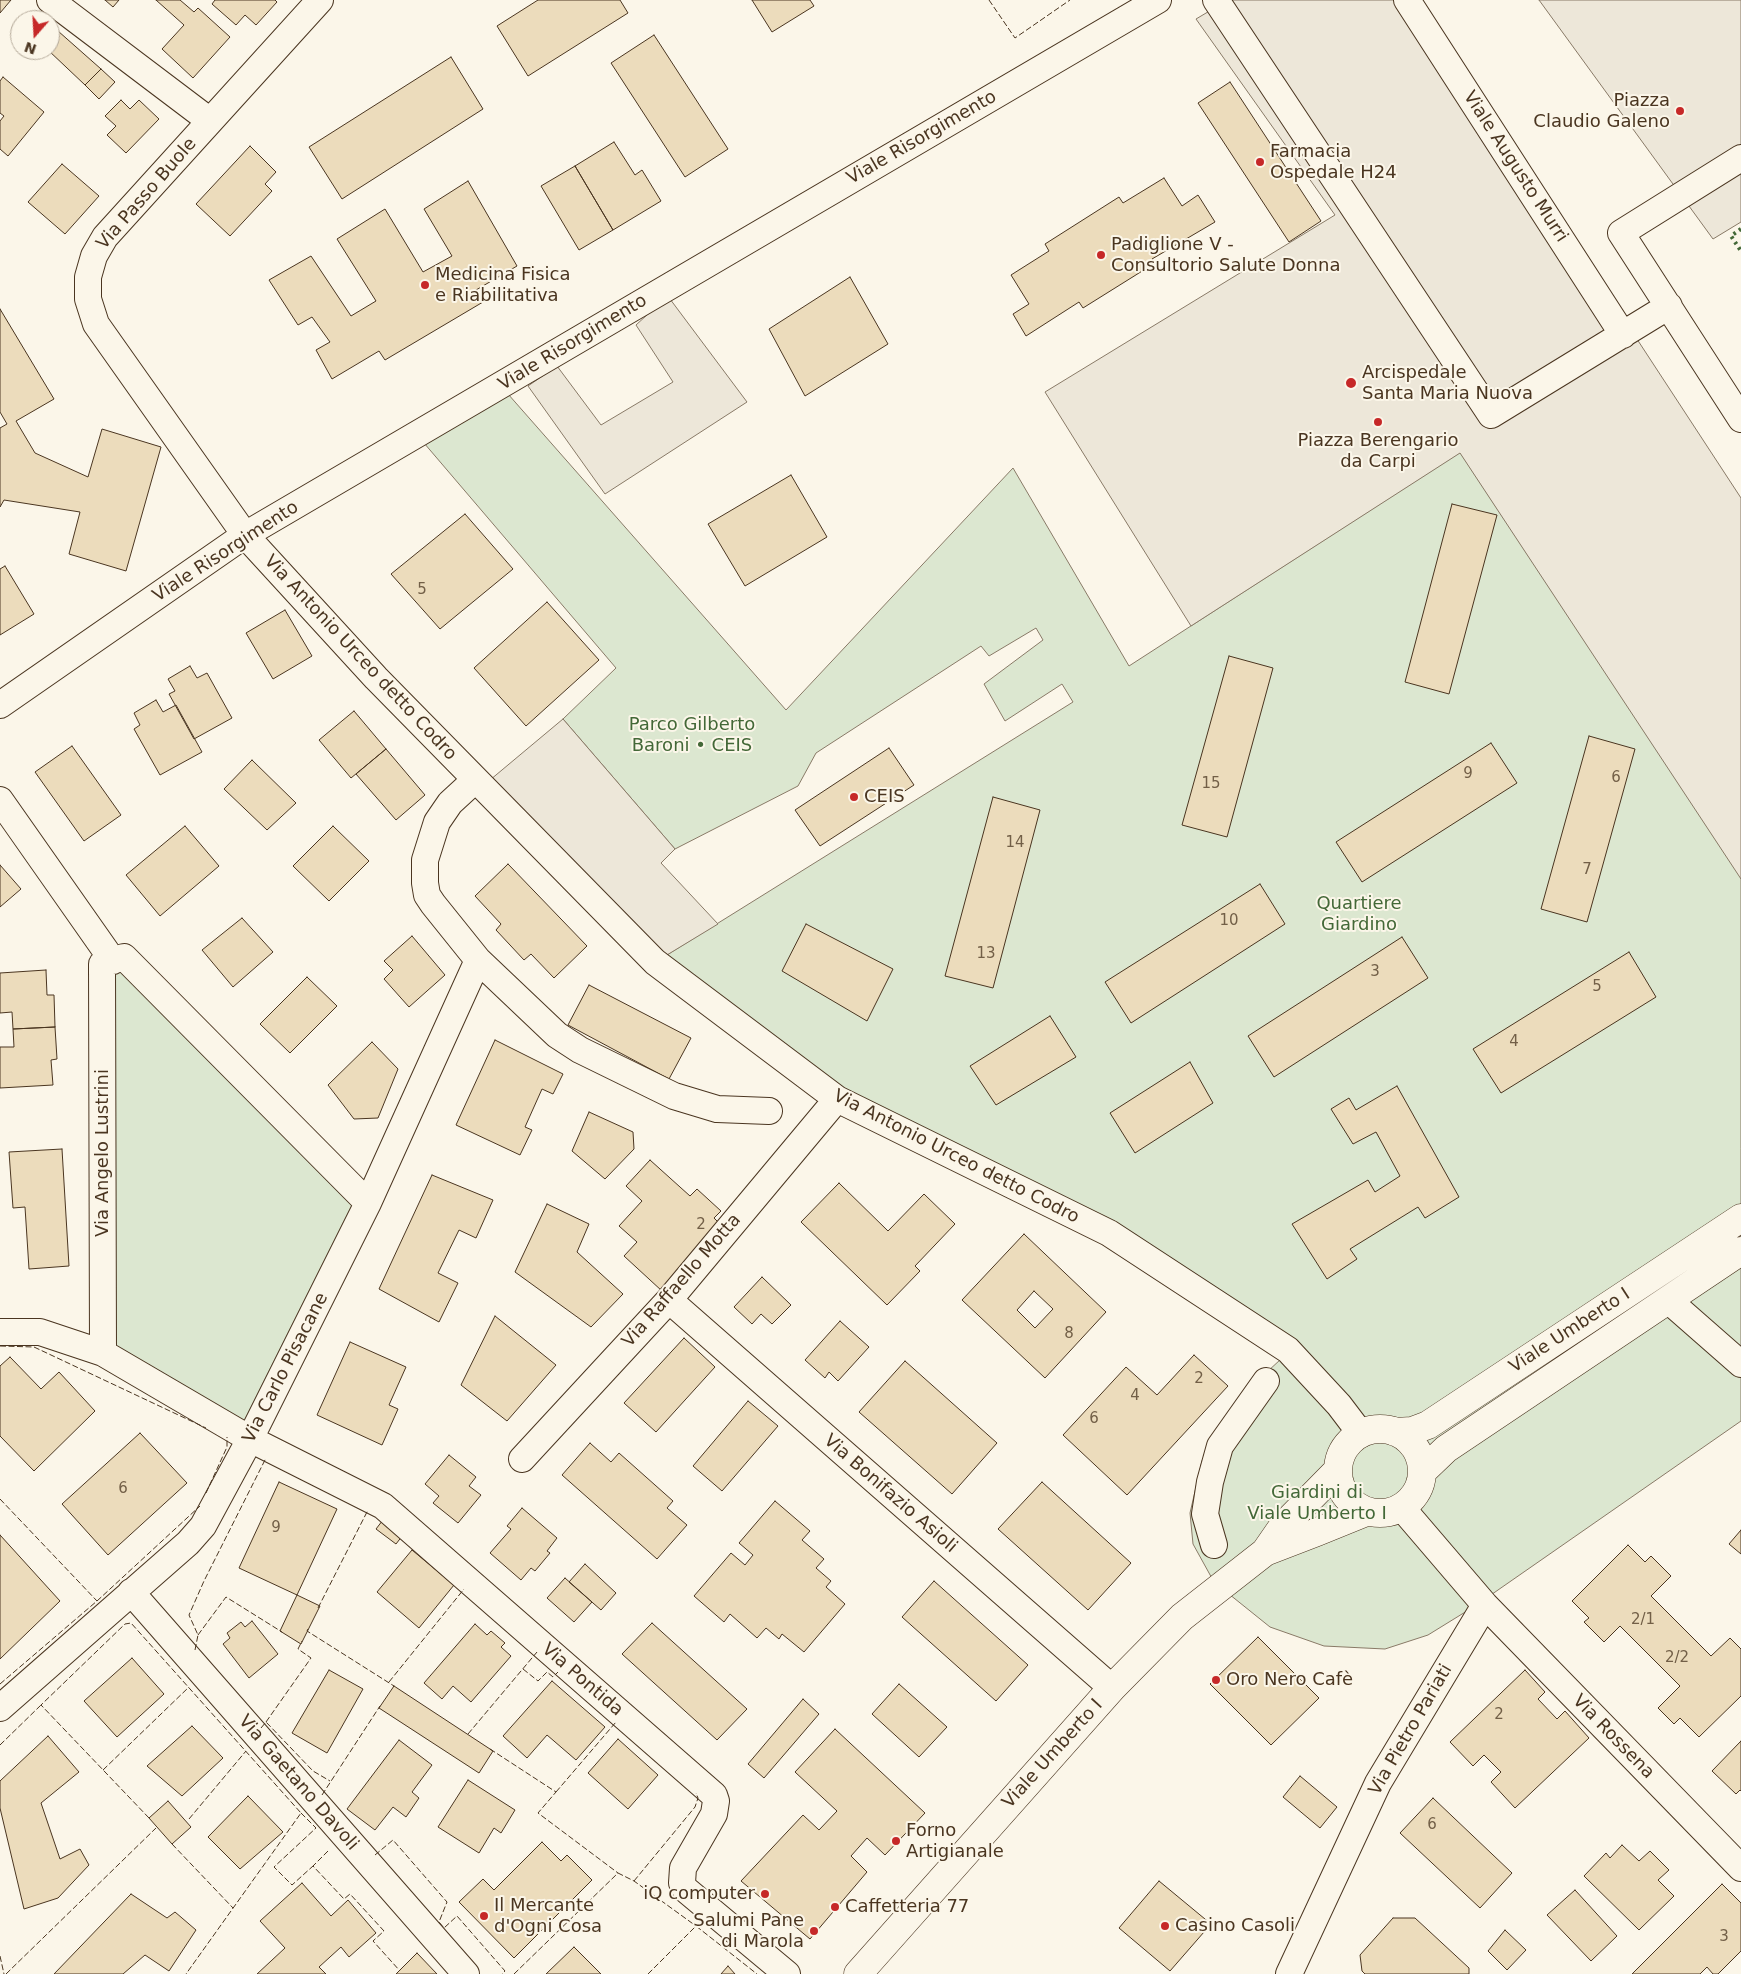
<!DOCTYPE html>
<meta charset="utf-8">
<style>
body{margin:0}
#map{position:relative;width:1741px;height:1974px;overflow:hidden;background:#fbf6e9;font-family:"DejaVu Sans",sans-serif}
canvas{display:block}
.north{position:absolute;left:10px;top:10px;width:50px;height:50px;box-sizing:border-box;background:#fbf6e9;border:1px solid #b4a999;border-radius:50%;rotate:199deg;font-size:14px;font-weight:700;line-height:20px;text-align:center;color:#4a3520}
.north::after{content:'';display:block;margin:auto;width:18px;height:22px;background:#c62828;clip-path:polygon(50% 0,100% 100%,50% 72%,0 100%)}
</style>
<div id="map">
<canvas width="1741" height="1974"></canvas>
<div class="north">N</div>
</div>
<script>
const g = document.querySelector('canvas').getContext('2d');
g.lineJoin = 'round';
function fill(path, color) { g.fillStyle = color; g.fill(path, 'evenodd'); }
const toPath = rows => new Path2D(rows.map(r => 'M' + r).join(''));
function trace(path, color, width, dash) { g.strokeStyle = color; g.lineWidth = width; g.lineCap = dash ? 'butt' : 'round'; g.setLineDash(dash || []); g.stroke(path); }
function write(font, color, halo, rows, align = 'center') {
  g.font = font + ' "DejaVu Sans",sans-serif'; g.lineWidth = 4; g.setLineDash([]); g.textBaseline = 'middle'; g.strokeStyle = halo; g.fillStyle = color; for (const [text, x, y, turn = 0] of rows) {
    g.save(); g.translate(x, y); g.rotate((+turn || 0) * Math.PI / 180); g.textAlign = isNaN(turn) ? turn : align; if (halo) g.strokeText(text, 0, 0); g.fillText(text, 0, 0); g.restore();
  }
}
const green = toPath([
 [508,394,786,710,1013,468,1129,666,1460,452,1741,876,1741,1421,1475,1606,1428,1635,1385,1649,1324,1646,1270,1627,1214,1582,1193,1544,1190,1513,1202,1461,1210,1442,1239,1398,1295,1346,843,1092,662,958,1073,702,1062,684,1005,721,984,684,1043,640,1036,628,989,656,981,646,816,753,798,786,675,849,563,719,616,668,424,443,508,394],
 [124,957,368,1203,250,1439,103,1353,102,964,124,957]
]);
fill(green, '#dce7d0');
trace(green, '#887966', 1);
const parking = toPath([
 [1228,0,1415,0,1741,498,1741,879,1460,453,1191,626,1045,392,1335,215,1196,19,1228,0],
 [1539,0,1741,0,1741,222,1713,239,1539,0],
 [670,299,747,402,605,494,528,386,557,366,601,425,673,382,636,325,659,304,670,299],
 [563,719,675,849,661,863,718,924,662,958,490,780,563,719]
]);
fill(parking, '#ede7d9');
trace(parking, '#887966', 1);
const building = toPath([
 [0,0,11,0,0,13,0,0],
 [105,0,119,0,113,7,105,0],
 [156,0,180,0,194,12,198,8,230,37,193,78,162,49,184,25,156,0],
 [215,0,275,0,277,2,256,25,245,15,236,25,212,4,215,0],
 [538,0,620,0,628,13,528,76,497,26,538,0],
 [752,0,810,0,814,6,772,32,752,0],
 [58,31,101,69,85,85,48,50,50,50,50,40,58,31],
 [654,35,728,149,685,177,611,63,654,35],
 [451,57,483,109,342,199,309,147,451,57],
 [101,69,115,82,99,99,85,85,101,69],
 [3,77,44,112,8,156,0,149,0,121,4,116,0,113,0,81,3,77],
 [1230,82,1321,221,1289,242,1198,103,1230,82],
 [121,100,130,109,139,100,159,119,126,153,107,135,116,126,105,116,121,100],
 [614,142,635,175,642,170,661,201,613,230,575,166,614,142],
 [250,146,276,172,265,184,272,191,230,236,196,204,250,146],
 [62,164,99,196,65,234,28,202,62,164],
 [575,166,613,230,579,250,541,186,575,166],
 [1164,178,1182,206,1198,195,1215,222,1152,259,1155,263,1083,308,1079,302,1026,336,1013,314,1029,304,1011,275,1049,251,1045,244,1119,197,1123,203,1164,178],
 [468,181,517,266,476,290,483,302,385,360,379,351,332,379,316,350,330,342,312,317,298,325,269,280,311,256,351,316,376,301,337,239,385,209,423,272,452,256,424,209,468,181],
 [850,277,888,344,805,396,769,329,850,277],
 [0,309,54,399,16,421,35,453,88,477,102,429,161,447,126,571,69,554,80,512,4,500,0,507,0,428,7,424,0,412,0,309],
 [791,475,827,537,745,586,708,524,791,475],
 [1452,504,1497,515,1449,694,1405,682,1452,504],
 [465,514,513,569,440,629,391,574,465,514],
 [5,566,34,614,0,635,0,569,5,566],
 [547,602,599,660,526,726,474,668,547,602],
 [285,610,312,656,273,679,246,633,285,610],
 [1229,656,1273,668,1227,837,1182,825,1229,656],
 [190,666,197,678,207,673,232,718,194,739,169,694,175,691,168,679,190,666],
 [156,700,163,712,176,705,202,752,160,775,134,729,140,725,134,713,156,700],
 [354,711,386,749,351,778,319,740,354,711],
 [1589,736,1635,749,1587,922,1541,909,1589,736],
 [1491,743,1517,783,1362,882,1336,842,1491,743],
 [72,746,121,815,84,841,35,772,72,746],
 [889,748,914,785,820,846,795,810,889,748],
 [386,749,425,795,396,820,356,774,386,749],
 [252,760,296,803,267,830,224,789,252,760],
 [993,797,1040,810,993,988,945,976,993,797],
 [185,826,219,866,160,916,126,875,185,826],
 [333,826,369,861,329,901,293,866,333,826],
 [508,864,587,946,554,978,531,954,524,960,496,930,501,924,475,896,508,864],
 [0,865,21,889,0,907,0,865],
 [1260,884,1285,924,1131,1023,1105,982,1260,884],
 [242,918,273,952,233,987,202,950,242,918],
 [806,924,893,969,867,1021,782,971,806,924],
 [412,936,445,975,409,1007,384,979,393,970,384,961,412,936],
 [1402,937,1428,978,1274,1077,1248,1036,1402,937],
 [1629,952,1656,997,1501,1093,1473,1049,1629,952],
 [46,970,47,995,54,995,55,1027,13,1029,12,1012,0,1013,0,973,46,970],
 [307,977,337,1006,290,1053,260,1024,307,977],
 [589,985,691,1038,669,1079,568,1025,589,985],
 [1050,1016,1076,1057,996,1105,970,1066,1050,1016],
 [55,1027,57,1059,51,1060,53,1085,0,1088,0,1047,14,1047,13,1029,55,1027],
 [495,1040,563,1074,553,1094,542,1089,525,1127,532,1130,520,1155,456,1125,495,1040],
 [372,1042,398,1069,378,1118,354,1119,328,1085,372,1042],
 [1190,1062,1213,1103,1135,1153,1110,1113,1190,1062],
 [1397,1086,1459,1197,1425,1218,1418,1207,1350,1249,1357,1259,1327,1279,1292,1224,1368,1180,1375,1192,1400,1176,1376,1132,1353,1144,1331,1109,1349,1098,1356,1110,1397,1086],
 [589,1112,633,1132,634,1149,605,1179,572,1151,589,1112],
 [62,1149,69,1266,29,1269,25,1207,13,1208,9,1152,62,1149],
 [650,1160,690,1196,697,1189,721,1211,714,1218,721,1225,662,1291,624,1256,637,1242,619,1226,642,1201,626,1186,650,1160],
 [432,1175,493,1200,476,1238,459,1230,438,1273,458,1283,439,1322,379,1289,432,1175],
 [839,1183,888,1231,924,1194,955,1224,915,1266,920,1271,887,1305,801,1222,839,1183],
 [547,1204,589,1224,577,1252,623,1294,591,1327,515,1272,547,1204],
 [1024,1234,1106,1312,1045,1378,962,1300,1024,1234],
 [1034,1291,1053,1309,1035,1328,1017,1310,1034,1291],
 [762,1277,791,1305,772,1324,761,1314,752,1324,734,1307,762,1277],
 [495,1316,556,1365,507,1421,461,1385,495,1316],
 [840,1321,869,1347,838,1381,829,1372,825,1378,805,1360,840,1321],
 [684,1338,715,1367,656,1432,624,1403,684,1338],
 [350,1342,406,1367,389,1405,398,1409,382,1445,317,1415,350,1342],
 [1194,1355,1228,1386,1127,1495,1063,1435,1126,1367,1157,1395,1194,1355],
 [10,1357,41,1389,59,1372,95,1411,34,1471,0,1436,0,1366,10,1357],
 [905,1361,997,1443,952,1494,859,1412,905,1361],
 [748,1401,778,1426,722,1491,693,1466,748,1401],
 [140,1433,187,1483,108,1555,62,1504,140,1433],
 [590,1443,611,1462,619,1453,673,1501,667,1508,687,1525,657,1559,562,1475,590,1443],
 [449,1455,476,1477,469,1486,481,1495,458,1523,433,1503,439,1496,425,1484,449,1455],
 [279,1482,337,1509,297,1595,239,1568,279,1482],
 [1042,1482,1131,1563,1088,1610,998,1529,1042,1482],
 [775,1501,810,1531,802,1540,824,1559,816,1568,831,1581,826,1587,845,1604,804,1652,782,1634,779,1639,766,1628,757,1638,730,1614,724,1622,694,1596,731,1553,745,1565,753,1555,739,1543,775,1501],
 [522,1508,557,1538,547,1551,550,1553,535,1571,531,1568,521,1580,490,1553,511,1529,507,1526,522,1508],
 [386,1516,406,1531,396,1544,376,1529,386,1516],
 [1741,1530,1741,1554,1729,1544,1741,1530],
 [0,1535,60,1601,0,1659,0,1535],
 [1628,1545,1645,1562,1651,1556,1671,1576,1651,1596,1711,1656,1730,1638,1741,1649,1741,1696,1699,1737,1680,1718,1674,1724,1658,1708,1680,1686,1620,1626,1604,1642,1584,1622,1589,1618,1572,1601,1628,1545],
 [412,1550,454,1585,419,1628,377,1592,412,1550],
 [585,1564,616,1593,601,1610,569,1582,585,1564],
 [565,1578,592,1602,574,1622,547,1598,565,1578],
 [934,1581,1028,1665,996,1701,902,1617,934,1581],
 [297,1595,320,1606,301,1644,280,1631,297,1595],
 [252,1621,278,1654,249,1678,223,1644,230,1638,227,1633,241,1622,245,1627,252,1621],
 [652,1623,747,1709,717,1740,622,1654,652,1623],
 [475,1624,487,1635,491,1631,505,1643,501,1647,511,1656,471,1702,453,1686,442,1699,424,1683,475,1624],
 [1258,1637,1319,1698,1271,1745,1210,1684,1258,1637],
 [132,1658,164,1694,117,1737,84,1701,132,1658],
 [329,1670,363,1689,327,1753,292,1733,329,1670],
 [1525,1670,1545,1692,1538,1699,1557,1719,1565,1711,1589,1738,1515,1808,1491,1782,1501,1772,1484,1755,1473,1766,1450,1742,1525,1670],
 [552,1681,605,1727,576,1760,547,1735,527,1758,503,1736,552,1681],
 [899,1684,947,1727,919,1757,872,1714,899,1684],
 [394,1686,493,1751,479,1773,379,1708,394,1686],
 [803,1699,819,1714,764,1778,748,1764,803,1699],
 [192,1726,223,1758,182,1796,147,1766,192,1726],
 [835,1729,925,1813,885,1855,867,1838,851,1856,867,1872,810,1939,741,1881,803,1815,819,1830,837,1811,795,1772,835,1729],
 [48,1736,79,1772,41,1803,60,1859,80,1849,89,1865,58,1898,24,1909,0,1808,0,1781,48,1736],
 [618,1739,658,1775,628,1809,588,1773,618,1739],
 [399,1740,432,1765,412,1792,419,1798,406,1817,393,1807,375,1830,347,1809,399,1740],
 [1741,1741,1741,1791,1740,1790,1736,1794,1712,1771,1741,1741],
 [1300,1776,1337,1807,1320,1828,1283,1797,1300,1776],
 [468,1780,515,1810,501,1833,494,1828,479,1853,438,1827,468,1780],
 [248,1796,283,1832,240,1869,208,1837,248,1796],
 [1433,1798,1512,1873,1480,1908,1400,1833,1433,1798],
 [168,1801,191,1827,172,1844,149,1818,168,1801],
 [542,1842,561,1861,567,1855,592,1880,514,1958,459,1902,483,1879,494,1890,542,1842],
 [1622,1845,1639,1861,1650,1851,1669,1870,1658,1880,1674,1896,1639,1930,1584,1876,1606,1853,1610,1858,1622,1845],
 [1159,1881,1211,1924,1170,1971,1119,1928,1159,1881],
 [302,1883,331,1916,348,1900,376,1933,349,1957,341,1947,319,1967,326,1974,257,1974,285,1948,260,1921,302,1883],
 [1722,1884,1741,1903,1741,1951,1718,1974,1713,1974,1707,1967,1700,1974,1632,1974,1722,1884],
 [1575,1890,1617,1936,1591,1961,1547,1915,1575,1890],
 [131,1894,167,1918,175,1912,196,1930,169,1971,145,1955,123,1974,54,1974,131,1894],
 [1393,1918,1415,1918,1469,1968,1469,1974,1365,1974,1362,1971,1360,1955,1393,1918],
 [1505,1930,1526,1950,1507,1970,1488,1951,1505,1930],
 [574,1947,601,1974,546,1974,574,1947],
 [417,1953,437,1974,396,1974,417,1953],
 [728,1966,735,1974,721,1974,728,1966]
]);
fill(building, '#ecdcbc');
trace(building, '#4a3520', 1);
const street = toPath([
 [50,0,210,121],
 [320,0,105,237,94,256,88,277,88,299,96,324,245,535,376,678,655,962,837,1099,1109,1233,1288,1350,1339,1405,1361,1434],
 [1216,0,1491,415,1669,306],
 [1407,0,1623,335],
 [1741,158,1621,233,1741,419],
 [0,705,245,535,1158,0],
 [475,780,450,803,437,822,425,860,425,883,427,895,433,904,478,960,557,1035,580,1050,674,1096,717,1109,769,1111],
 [0,800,113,961],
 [669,1300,1112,1688],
 [1668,1300,1741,1364],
 [0,1332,40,1332,103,1353,250,1439,383,1506,714,1795,716,1801,714,1814,683,1868,682,1883,685,1889,787,1974],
 [103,1353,102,964,124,957,368,1203],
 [522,1459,669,1300,837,1099],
 [1402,1508,1485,1605,1741,1868],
 [1214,1545,1205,1514,1210,1482,1220,1446,1266,1381],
 [131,1592,466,1974],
 [0,1708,188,1543,203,1526,250,1439,368,1203,478,960],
 [1289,1974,1378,1783,1485,1605]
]);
const secondary = toPath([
 '1338 1471a42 42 0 1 1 84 0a42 42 0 1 1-84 0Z',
 [1395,1432,1412,1431,1428,1425,1741,1218],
 [1423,1471,1446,1449,1741,1251],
 [1265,1552,1317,1532,1366,1512],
 [858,1974,1112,1688,1182,1617,1265,1552,1283,1526,1338,1470]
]);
trace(street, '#4a3520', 28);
trace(secondary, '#4a3520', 29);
trace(street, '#fbf6e9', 26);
trace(secondary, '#fbf6e9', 28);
trace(toPath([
 [1741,229,1731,236,1741,251]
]), '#436837', 4, [2.5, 4]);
trace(toPath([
 [989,0,1015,38,1070,0],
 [0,1346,34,1347,206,1428],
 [206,1493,227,1447,227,1437],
 [0,1499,97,1601],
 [318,1608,368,1510],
 [308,1629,307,1631,394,1686,393,1687],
 [198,1635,226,1597,282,1632],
 [195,1650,198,1635,189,1615,204,1581,266,1458],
 [523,1669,538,1681,547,1672,553,1677,558,1672],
 [389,1682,464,1589],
 [0,1684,97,1601,200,1506],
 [266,1722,311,1658,298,1649,302,1641],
 [261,1728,266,1722,313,1771,330,1781],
 [468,1734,537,1652],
 [0,1745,41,1705],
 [490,1749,556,1792,538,1813,618,1873],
 [103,1770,189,1687],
 [556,1792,616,1722],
 [322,1795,380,1706],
 [301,1813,316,1828,274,1867,292,1885,313,1866],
 [149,1818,41,1705,125,1624,131,1623,301,1813,186,1974],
 [189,1819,246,1751],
 [172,1844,233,1908],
 [328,1851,313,1866,344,1899,350,1894,384,1931,373,1941,400,1971],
 [375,1855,393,1840,447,1902,439,1922,444,1928,457,1916,505,1971,502,1974],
 [634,1881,695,1807,698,1798,696,1793],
 [0,1956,4,1974],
 [6,1974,156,1828],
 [514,1974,618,1873,634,1881,696,1926],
 [648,1974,696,1926,757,1974]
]), '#4a3520', 1, [6, 2.5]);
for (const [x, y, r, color] of [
 [1680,111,5,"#c62828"],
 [1260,162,5,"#c62828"],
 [1101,255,5,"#c62828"],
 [425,285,5,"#c62828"],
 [1351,383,6,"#c62828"],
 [1378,422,5,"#c62828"],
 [854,797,5,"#c62828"],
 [1216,1680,5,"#c62828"],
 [896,1841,5,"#c62828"],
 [765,1894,5,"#c62828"],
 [835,1907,5,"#c62828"],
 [484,1916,5,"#c62828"],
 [1165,1926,5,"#c62828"],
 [814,1931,5,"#c62828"]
]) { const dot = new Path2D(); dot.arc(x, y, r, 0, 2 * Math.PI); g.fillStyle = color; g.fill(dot); trace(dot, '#fbf6e9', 2); }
write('15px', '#725f47', null, [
 ["5",422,590],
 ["9",1468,774],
 ["6",1616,778],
 ["15",1211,784],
 ["14",1015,843],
 ["7",1587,870],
 ["10",1229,921],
 ["13",986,954],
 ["3",1375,972],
 ["5",1597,987],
 ["4",1514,1042],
 ["2",701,1225],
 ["8",1069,1334],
 ["2",1199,1379],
 ["4",1135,1396],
 ["6",1094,1419],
 ["6",123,1489],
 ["9",276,1528],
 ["2/1",1643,1620],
 ["2/2",1677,1658],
 ["2",1499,1715],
 ["6",1432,1825],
 ["3",1724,1937]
]);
write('18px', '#4a3520', '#fbf6e9', [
 ["Piazza",1670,101,"right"],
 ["Claudio Galeno",1670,122,"right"],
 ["Farmacia",1270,152],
 ["Ospedale H24",1270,173],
 ["Padiglione V -",1111,245],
 ["Consultorio Salute Donna",1111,266],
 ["Medicina Fisica",435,275],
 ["e Riabilitativa",435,296],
 ["Arcispedale",1362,373],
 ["Santa Maria Nuova",1362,394],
 ["Piazza Berengario",1378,441,"center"],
 ["da Carpi",1378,462,"center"],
 ["CEIS",864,797],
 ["Oro Nero Cafè",1226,1680],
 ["Forno",906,1831],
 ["Artigianale",906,1852],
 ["iQ computer",755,1894,"right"],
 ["Il Mercante",494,1906],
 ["d'Ogni Cosa",494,1927],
 ["Caffetteria 77",845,1907],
 ["Salumi Pane",804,1921,"right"],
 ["di Marola",804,1942,"right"],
 ["Casino Casoli",1175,1926]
], 'left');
write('18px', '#4a3520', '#fbf6e9', [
 ["Viale Risorgimento",922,138,-30],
 ["Viale Augusto Murri",1515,167,57],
 ["Via Passo Buole",147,194,-49],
 ["Viale Risorgimento",573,343,-31],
 ["Viale Risorgimento",226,552,-33],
 ["Via Antonio Urceo detto Codro",360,658,47],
 ["Via Angelo Lustrini",103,1153,-90],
 ["Via Antonio Urceo detto Codro",956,1157,27],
 ["Via Raffaello Motta",682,1281,-49],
 ["Viale Umberto I",1570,1331,-33],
 ["Via Carlo Pisacane",286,1368,-63],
 ["Via Bonifazio Asioli",890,1494,41],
 ["Via Pontida",582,1680,41],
 ["Via Pietro Pariati",1411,1730,-60],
 ["Via Rossena",1613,1737,46],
 ["Viale Umberto I",1053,1754,-48],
 ["Via Gaetano Davoli",298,1783,49]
]);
write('18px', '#436837', '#fbf6e9', [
 ["Parco Gilberto",692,725],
 ["Baroni • CEIS",692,746],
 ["Quartiere",1359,904],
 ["Giardino",1359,925],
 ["Giardini di",1317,1493],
 ["Viale Umberto I",1317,1514]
]);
</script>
